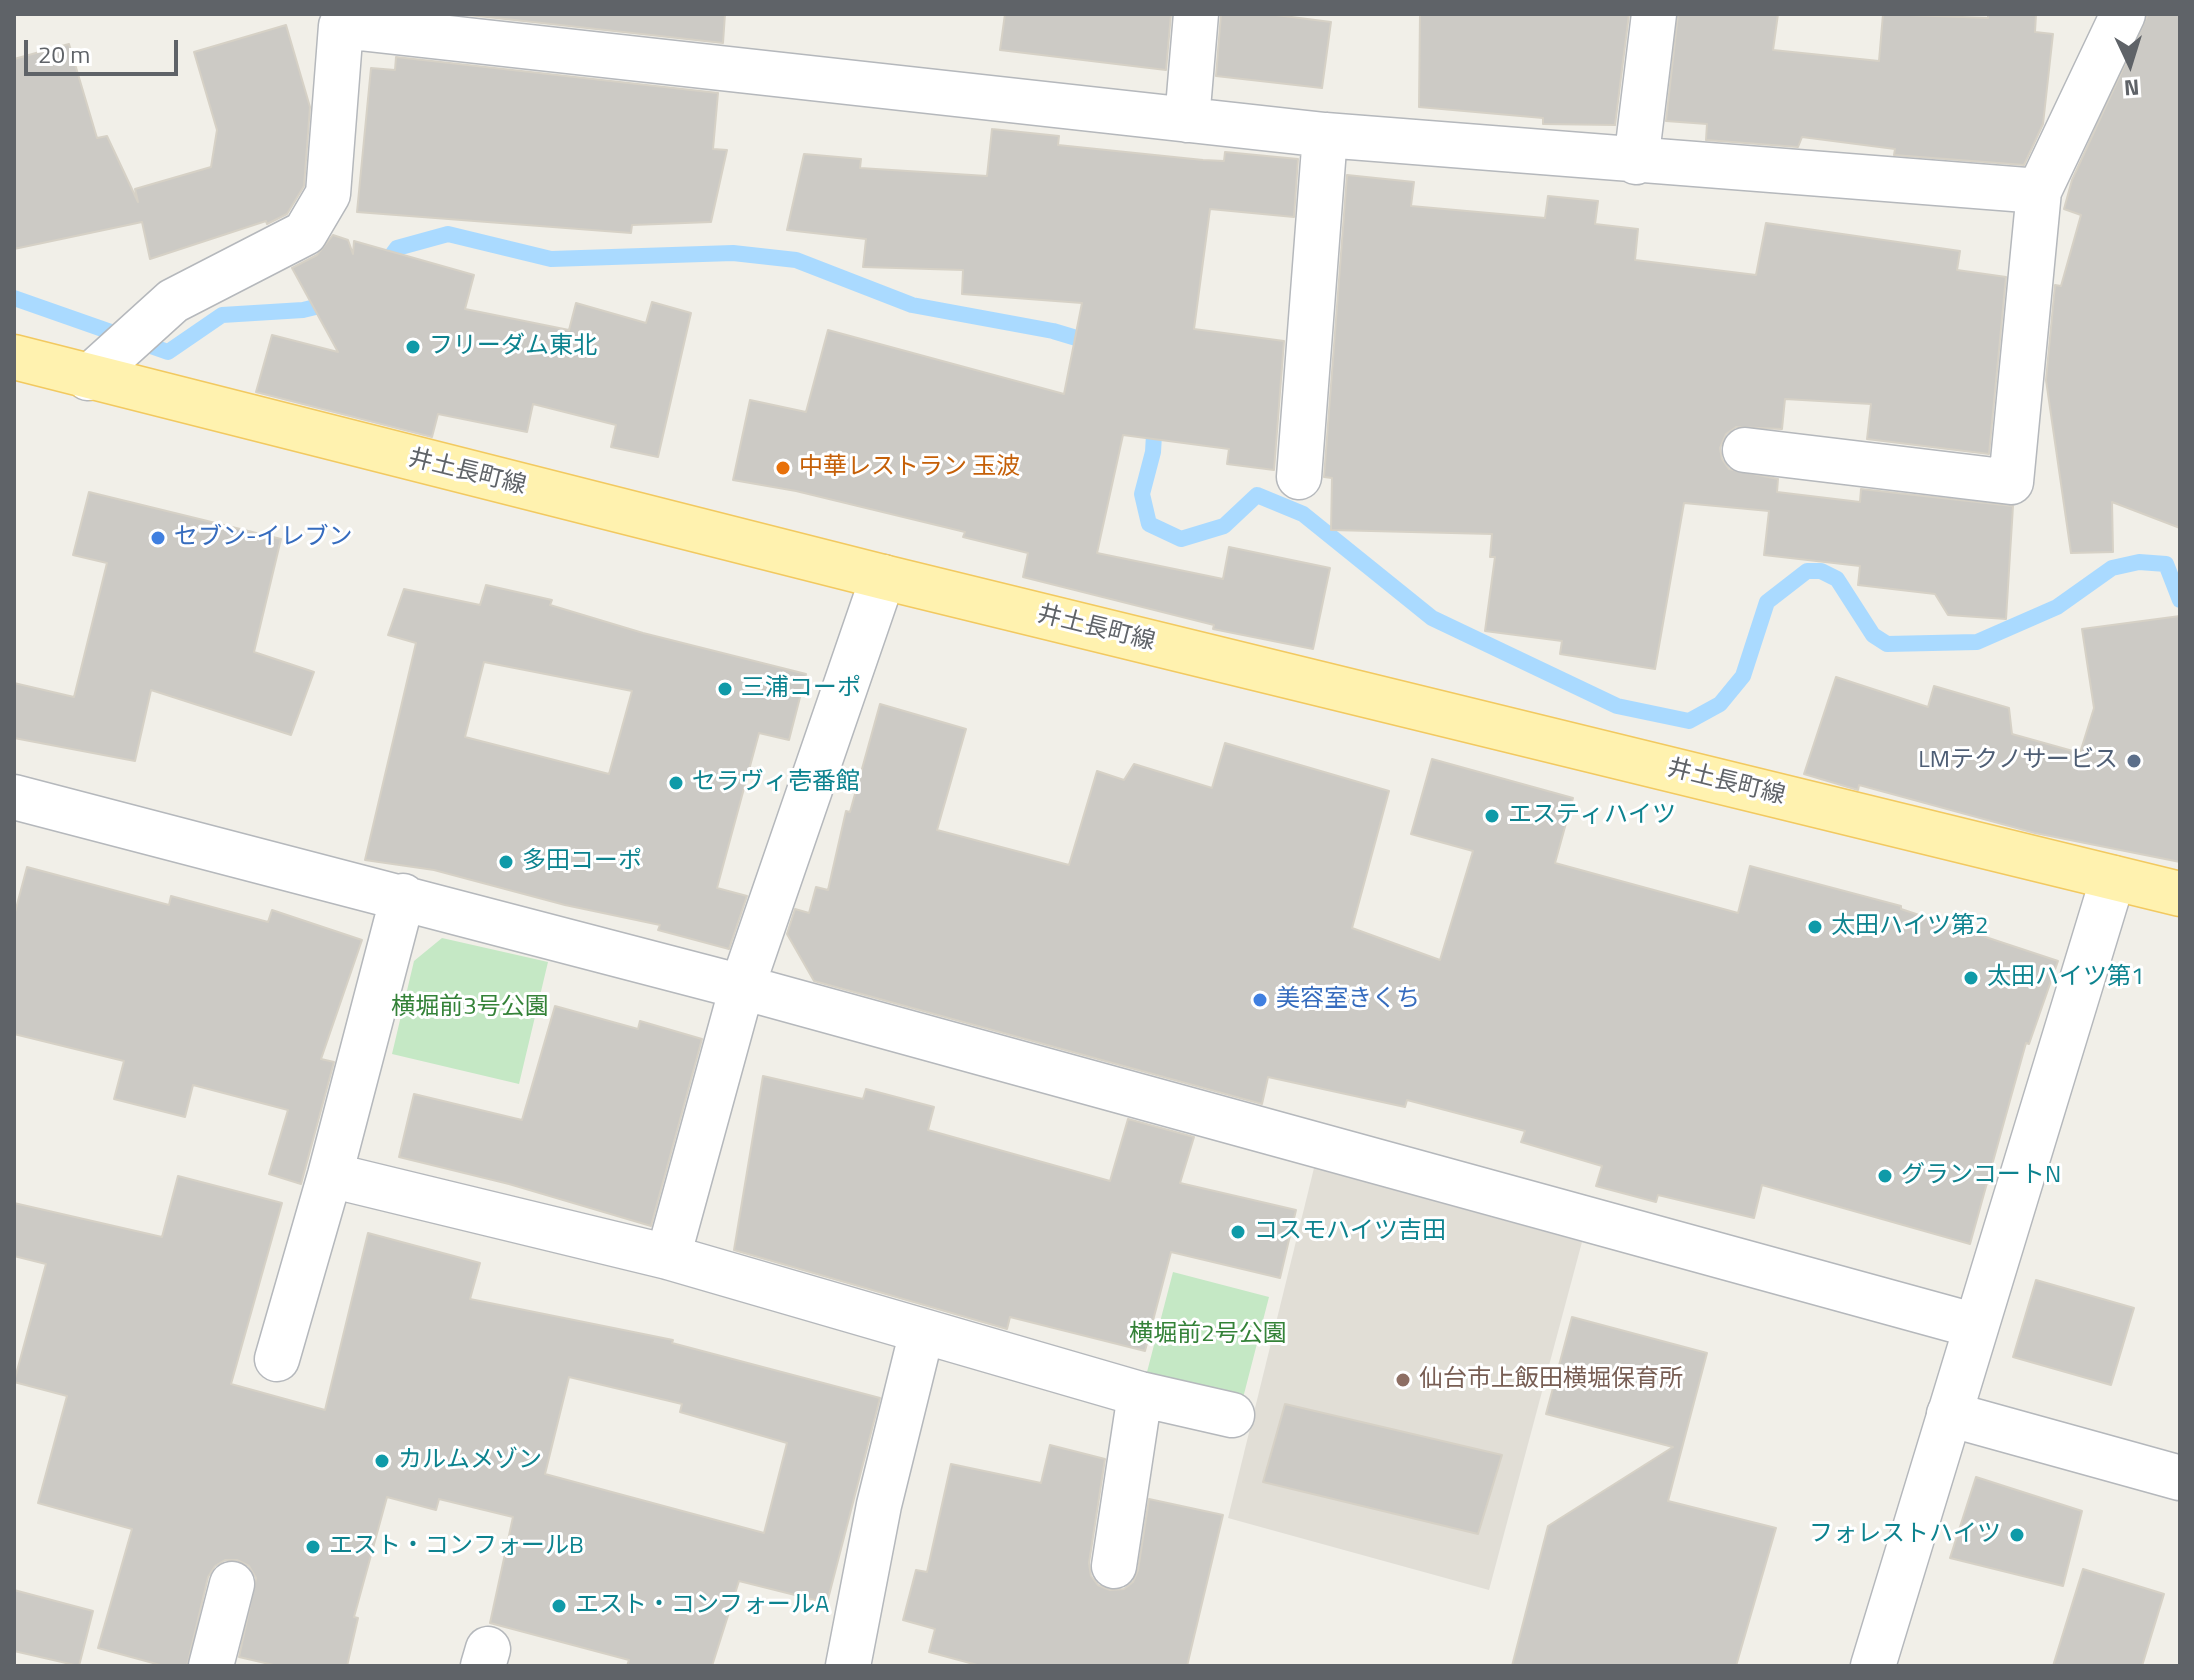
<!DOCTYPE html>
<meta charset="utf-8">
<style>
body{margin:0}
#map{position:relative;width:2194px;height:1680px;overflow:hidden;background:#f1efe8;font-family:"Titillium Web",sans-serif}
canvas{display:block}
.frame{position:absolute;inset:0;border:16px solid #5f6368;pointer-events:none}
.north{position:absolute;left:2090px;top:24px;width:80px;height:80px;-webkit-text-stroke:6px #fff;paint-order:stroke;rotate:176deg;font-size:22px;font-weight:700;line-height:32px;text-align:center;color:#5f6368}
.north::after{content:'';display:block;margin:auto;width:28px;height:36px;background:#5f6368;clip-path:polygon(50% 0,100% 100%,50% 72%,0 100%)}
.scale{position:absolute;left:24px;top:40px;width:154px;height:36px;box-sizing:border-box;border:4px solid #5f6368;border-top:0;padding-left:10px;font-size:24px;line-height:28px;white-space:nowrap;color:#5f6368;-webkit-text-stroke:6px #fff;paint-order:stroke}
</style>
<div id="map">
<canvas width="2194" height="1680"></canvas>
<div class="frame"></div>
<div class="north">N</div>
<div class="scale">20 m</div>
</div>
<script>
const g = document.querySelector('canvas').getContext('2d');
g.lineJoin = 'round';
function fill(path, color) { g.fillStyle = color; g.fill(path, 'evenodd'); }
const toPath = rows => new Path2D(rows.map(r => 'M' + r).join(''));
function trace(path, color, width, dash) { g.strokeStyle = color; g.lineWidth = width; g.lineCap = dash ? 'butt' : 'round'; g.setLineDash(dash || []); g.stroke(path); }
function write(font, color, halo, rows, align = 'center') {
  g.font = font + ' "Titillium Web","Noto Sans JP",sans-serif'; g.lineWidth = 6; g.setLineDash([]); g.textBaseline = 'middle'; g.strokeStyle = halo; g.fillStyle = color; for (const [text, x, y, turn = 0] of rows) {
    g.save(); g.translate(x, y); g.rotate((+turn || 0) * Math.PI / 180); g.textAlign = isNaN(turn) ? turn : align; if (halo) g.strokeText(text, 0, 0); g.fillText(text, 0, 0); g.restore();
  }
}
fill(toPath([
 [1314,1168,1582,1242,1489,1590,1228,1518]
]), '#e1ded6');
fill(toPath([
 [442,938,548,962,519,1084,392,1054,414,961],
 [1173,1272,1269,1297,1243,1398,1147,1372]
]), '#c5e8c5');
trace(toPath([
 [381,270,397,248,448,234,551,259,733,253,796,260,912,305,1053,331,1093,343],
 [14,298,168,352,222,315,303,310,332,303],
 [1155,418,1153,452,1142,494,1149,524,1181,539,1224,526,1257,495,1303,514,1432,618,1617,706,1689,721,1720,704,1743,676,1767,602,1807,571,1821,571,1837,579,1873,635,1887,644,1977,642,2057,607,2112,568,2139,562,2166,564,2180,600]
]), '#aadaff', 16);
const building = toPath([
 [460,14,725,14,723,43,460,14],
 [1005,14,1171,14,1166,70,1000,50,1005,14],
 [1221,14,1268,14,1331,22,1322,88,1216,76,1221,14],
 [1420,14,1629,14,1615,125,1543,124,1543,118,1419,107,1420,14],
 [1678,14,1778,14,1773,50,1879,61,1883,14,1988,18,1988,14,2036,14,2035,32,2053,34,2043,124,2024,165,1894,155,1895,149,1802,137,1798,147,1706,140,1707,124,1666,121,1678,14],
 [2148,14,2180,14,2180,528,2112,502,2113,552,2071,553,2046,380,2055,285,2061,286,2081,215,2064,209,2072,180,2148,14],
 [286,25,310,107,304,186,287,214,267,224,266,221,150,259,142,222,14,249,14,59,69,44,97,138,107,136,138,202,135,189,211,167,217,130,194,52,286,25],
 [396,57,718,93,713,149,727,150,711,222,632,225,631,233,357,212,371,68,395,70,396,57],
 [992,129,1059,136,1058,145,1203,160,1224,161,1225,152,1298,159,1294,217,1210,209,1194,329,1284,341,1274,470,1227,464,1229,449,1123,435,1097,553,1223,579,1229,547,1330,568,1313,649,1213,629,1214,625,1023,577,1028,553,963,537,965,532,796,491,733,480,750,400,806,412,828,330,1064,394,1082,303,962,294,963,270,863,267,866,239,787,230,804,154,861,159,860,168,987,176,992,129],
 [1347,175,1414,182,1411,206,1545,218,1548,196,1598,201,1595,224,1638,229,1635,260,1756,275,1766,223,1960,251,1957,270,2006,277,1989,454,1867,439,1871,404,1785,399,1782,429,1736,427,1726,434,1720,448,1722,459,1729,469,1778,479,1777,492,1860,502,1861,489,2013,506,2006,619,1948,615,1935,594,1858,585,1860,566,1764,555,1769,511,1684,503,1655,669,1560,654,1562,641,1485,631,1495,557,1490,557,1492,534,1331,530,1332,478,1324,477,1347,175],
 [333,235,348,240,353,254,354,241,474,275,465,309,569,330,576,303,646,323,652,302,691,313,658,457,611,447,616,425,533,404,527,432,438,414,432,437,256,392,272,335,338,352,292,268,317,255,333,235],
 [89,492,281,539,254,652,314,672,291,735,151,690,135,761,14,738,14,683,74,697,107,563,73,555,89,492],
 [486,585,552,600,550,605,643,633,806,674,789,740,759,733,717,888,747,896,729,949,658,930,660,925,565,905,434,870,365,860,416,643,388,635,404,589,480,605,486,585],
 [484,662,632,691,609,774,465,737,484,662],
 [2180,616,2180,862,2035,833,1859,785,1858,790,1804,774,1836,677,1928,707,1934,686,2009,708,2012,734,2080,753,2094,708,2082,629,2180,616],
 [880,704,966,729,937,830,1069,865,1097,771,1124,780,1134,764,1212,788,1225,743,1389,791,1352,928,1440,960,1473,851,1411,834,1432,759,1573,798,1555,863,1738,913,1750,866,1901,906,1901,909,2058,961,2029,1044,2026,1043,1970,1244,1762,1185,1754,1218,1658,1195,1656,1202,1596,1186,1602,1166,1521,1142,1525,1131,1407,1100,1405,1107,1268,1077,1262,1104,814,981,787,934,795,909,809,913,816,887,828,890,846,811,850,812,880,704],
 [27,867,169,905,171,896,268,922,272,910,362,940,321,1059,334,1062,301,1184,269,1174,288,1110,193,1085,185,1117,114,1099,124,1061,14,1034,14,916,27,867],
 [555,1006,638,1029,640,1021,702,1039,651,1226,509,1184,399,1157,414,1094,522,1120,555,1006],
 [763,1076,863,1099,866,1089,934,1107,928,1130,1110,1181,1128,1119,1194,1137,1180,1183,1296,1210,1280,1278,1171,1252,1145,1351,1010,1317,1007,1329,734,1250,763,1076],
 [178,1176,282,1203,231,1384,325,1410,368,1233,480,1263,470,1299,673,1340,672,1343,880,1398,827,1603,739,1581,712,1666,627,1666,629,1660,490,1623,513,1517,439,1499,436,1510,387,1497,354,1617,358,1618,347,1666,278,1666,239,1657,256,1578,249,1566,237,1560,225,1560,215,1566,208,1577,187,1666,164,1666,98,1648,132,1529,38,1503,67,1396,14,1382,46,1264,14,1256,14,1203,162,1237,178,1176],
 [569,1377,682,1404,680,1412,787,1443,764,1533,545,1474,569,1377],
 [2036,1280,2134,1308,2111,1385,2013,1357,2036,1280],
 [1572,1317,1707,1353,1668,1501,1776,1528,1736,1666,1512,1666,1548,1526,1673,1447,1546,1414,1572,1317],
 [1285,1404,1502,1455,1478,1534,1263,1482,1285,1404],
 [1050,1445,1105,1459,1089,1563,1091,1576,1098,1585,1110,1590,1124,1589,1133,1582,1138,1570,1149,1499,1223,1515,1187,1666,981,1666,929,1652,935,1629,903,1620,916,1570,927,1572,951,1464,1041,1483,1050,1445],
 [1976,1477,2082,1511,2063,1586,1950,1558,1976,1477],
 [2083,1569,2164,1594,2142,1666,2053,1666,2083,1569],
 [14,1590,93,1611,79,1666,14,1651,14,1590]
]);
fill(building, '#cccac5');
trace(building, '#d6d1c6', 2);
const minor = toPath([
 [1187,120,1196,14],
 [1636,162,1654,14],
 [88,378,173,301,305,233,328,194,341,26,1325,135,2039,191],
 [1745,450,2011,482,2039,191,2123,14],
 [1299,477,1325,135],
 [14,797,742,987,1976,1326],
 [330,1175,668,1257,1140,1394,1232,1415],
 [668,1257,742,987,883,577],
 [277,1359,330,1175,403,896],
 [1949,1414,2180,1478],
 [1114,1566,1140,1394],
 [211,1666,232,1584],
 [483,1666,488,1649],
 [848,1666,879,1505,922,1331]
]);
const tertiary = toPath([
 [1873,1666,2113,878]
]);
const primary = toPath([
 [14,357,883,577,2180,894]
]);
trace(minor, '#b5b8bc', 47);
trace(tertiary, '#b5b8bc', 47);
trace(primary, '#f2c960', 47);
trace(minor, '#fff', 44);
trace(tertiary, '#fff', 44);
trace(primary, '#fff2af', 44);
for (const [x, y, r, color] of [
 [413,347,8,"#0f9aa8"],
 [783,468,8,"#e8710a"],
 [158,538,8,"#3f7fe0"],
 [725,689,8,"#0f9aa8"],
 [2134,761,8,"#5c6f8a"],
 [676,783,8,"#0f9aa8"],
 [1492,816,8,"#0f9aa8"],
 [506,862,8,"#0f9aa8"],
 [1815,927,8,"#0f9aa8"],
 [1971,978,8,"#0f9aa8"],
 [1260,1000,8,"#3f7fe0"],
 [1885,1176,8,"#0f9aa8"],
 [1238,1232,8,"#0f9aa8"],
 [1403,1380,8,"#8d6e63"],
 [382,1461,8,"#0f9aa8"],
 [2017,1535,8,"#0f9aa8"],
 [313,1547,8,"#0f9aa8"],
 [559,1606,8,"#0f9aa8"]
]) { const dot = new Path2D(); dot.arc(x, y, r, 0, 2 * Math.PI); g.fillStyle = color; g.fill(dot); trace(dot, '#fff', 3); }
write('24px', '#0d838f', '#fff', [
 ["フリーダム東北",429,347],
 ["三浦コーポ",741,689],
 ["セラヴィ壱番館",692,783],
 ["エスティハイツ",1508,816],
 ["多田コーポ",522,862],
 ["太田ハイツ第2",1831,927],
 ["太田ハイツ第1",1987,978],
 ["グランコートN",1901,1176],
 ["コスモハイツ吉田",1254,1232],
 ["カルムメゾン",398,1461],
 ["フォレストハイツ",2001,1535,"right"],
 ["エスト・コンフォールB",329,1547],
 ["エスト・コンフォールA",575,1606]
], 'left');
write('24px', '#c56008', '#fff', [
 ["中華レストラン 玉波",799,468]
], 'left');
write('24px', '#5f6368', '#fff', [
 ["井土長町線",467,473,14],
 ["井土長町線",1096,629,14],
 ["井土長町線",1726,783,14]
]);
write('24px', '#366cbe', '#fff', [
 ["セブン-イレブン",174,538],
 ["美容室きくち",1276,1000]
], 'left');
write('24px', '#4e5e75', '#fff', [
 ["LMテクノサービス",2118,761]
], 'right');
write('24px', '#348238', '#fff', [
 ["横堀前3号公園",470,1008],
 ["横堀前2号公園",1208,1335]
]);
write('24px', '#785e54', '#fff', [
 ["仙台市上飯田横堀保育所",1419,1380]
], 'left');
</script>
